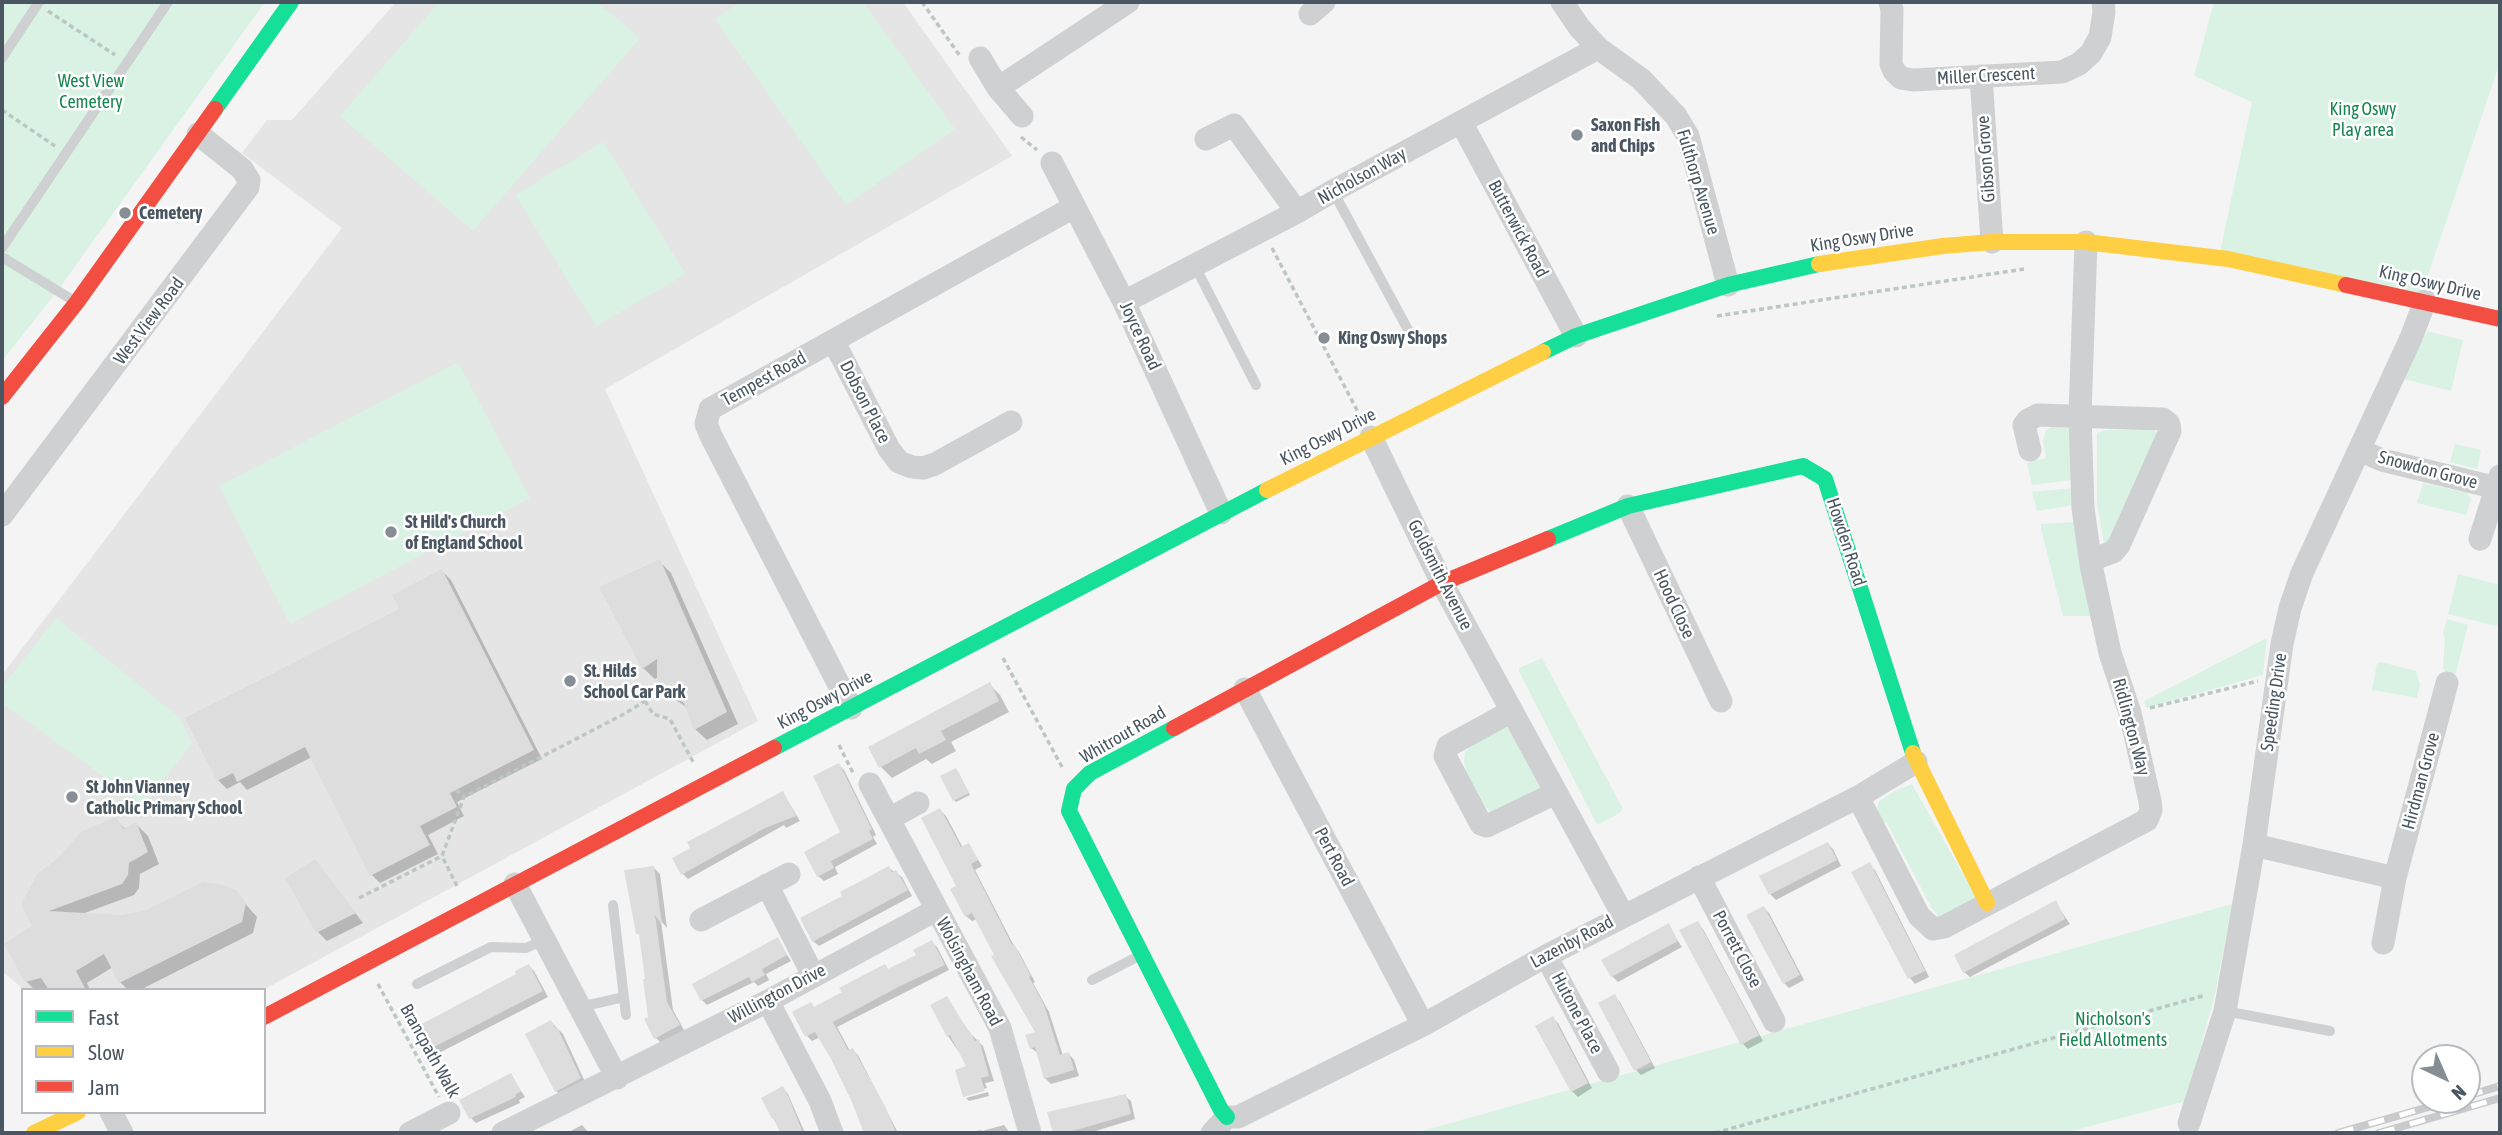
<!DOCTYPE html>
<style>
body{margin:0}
#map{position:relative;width:2502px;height:1135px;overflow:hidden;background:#f4f4f4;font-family:"Asap Condensed",sans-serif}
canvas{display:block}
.frame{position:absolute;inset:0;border:4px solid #4a5661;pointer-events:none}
.legend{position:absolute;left:21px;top:988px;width:245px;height:126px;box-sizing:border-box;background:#fff;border:2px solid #b7bbc0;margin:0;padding:9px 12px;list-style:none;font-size:21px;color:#4a5661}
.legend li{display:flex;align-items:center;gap:14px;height:35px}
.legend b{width:35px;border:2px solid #b7bbc0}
.north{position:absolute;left:2411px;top:1044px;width:70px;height:70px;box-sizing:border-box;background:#fff;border:2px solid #b7bbc0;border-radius:50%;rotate:136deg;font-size:19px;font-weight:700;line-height:28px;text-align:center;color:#4a5661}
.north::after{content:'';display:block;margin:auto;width:24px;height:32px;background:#868d94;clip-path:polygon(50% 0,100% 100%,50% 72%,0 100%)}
</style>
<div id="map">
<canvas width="2502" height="1135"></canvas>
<div class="frame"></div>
<ul class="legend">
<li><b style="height:9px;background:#16e098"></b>Fast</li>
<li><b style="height:9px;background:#ffcf43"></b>Slow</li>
<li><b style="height:9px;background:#f24e42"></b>Jam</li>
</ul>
<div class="north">N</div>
</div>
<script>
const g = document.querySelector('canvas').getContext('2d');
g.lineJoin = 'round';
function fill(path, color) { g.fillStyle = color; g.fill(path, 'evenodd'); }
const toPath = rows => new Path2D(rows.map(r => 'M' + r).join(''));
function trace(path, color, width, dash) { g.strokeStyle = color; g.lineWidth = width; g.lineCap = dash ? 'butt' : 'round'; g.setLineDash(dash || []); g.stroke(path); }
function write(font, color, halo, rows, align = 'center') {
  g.font = font + ' "Asap Condensed",sans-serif'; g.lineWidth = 5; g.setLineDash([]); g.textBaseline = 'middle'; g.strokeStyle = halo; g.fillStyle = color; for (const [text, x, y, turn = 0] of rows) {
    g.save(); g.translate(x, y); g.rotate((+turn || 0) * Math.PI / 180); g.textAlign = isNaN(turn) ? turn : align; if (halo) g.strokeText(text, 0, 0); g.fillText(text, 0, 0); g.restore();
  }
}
fill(toPath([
 [396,2,903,2,1012,156,605,389,758,721,263,990,24,990,2,971,2,675,342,228,242,153,267,120,292,120]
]), '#e6e5e6');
fill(toPath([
 [2,2,265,2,58,290,2,361],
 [439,2,597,2,640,38,473,231,340,116],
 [740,2,863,2,955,129,846,205,715,19],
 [2214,2,2500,2,2500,62,2421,296,2220,252,2252,102,2194,76],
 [603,142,686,274,596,326,515,195],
 [2427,331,2463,340,2451,391,2404,379],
 [458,362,530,498,290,624,219,486],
 [2055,426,2070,426,2072,480,2032,485,2027,463,2046,458,2043,440,2046,430],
 [2145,429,2154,430,2157,434,2116,543,2104,544,2097,503,2097,433,2106,430],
 [2455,444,2481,450,2477,469,2450,462],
 [2423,483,2467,493,2471,499,2466,515,2417,503],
 [2073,488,2074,505,2037,511,2032,492],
 [2075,522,2091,616,2063,616,2041,529,2041,524],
 [2458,574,2500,585,2500,627,2448,614],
 [56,618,180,718,192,744,143,805,2,703,2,687],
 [2447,619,2468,625,2455,676,2448,675,2443,668,2445,639,2443,633],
 [2267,638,2263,675,2146,708,2144,701],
 [1542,658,1623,809,1618,814,1601,823,1597,824,1594,819,1519,671,1519,668],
 [2381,662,2416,671,2420,685,2417,698,2372,690,2377,663],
 [1508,726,1545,792,1492,813,1485,806,1467,774,1464,763,1465,752,1472,745],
 [1912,784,1977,899,1939,917,1931,907,1887,823,1881,822,1877,810,1879,801,1895,791],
 [2232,904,2215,994,2186,1101,2064,1133,1415,1133]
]), '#d9f2e3');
fill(toPath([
 [659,561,671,573,738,724,707,740,695,729,688,708,671,697,658,685,658,677,655,679,643,668],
 [442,571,451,580,542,759,457,802,464,816,428,835,438,854,380,883,372,875,312,757,247,790,240,782,227,789,218,780],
 [989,684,1000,695,1009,712,951,742,956,751,932,764,926,759,892,778,881,767],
 [839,765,844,770,876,835,873,837,877,844,835,867,838,874,824,881,818,876,842,833],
 [958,772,970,795,956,802,954,800],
 [783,793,800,821,786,828,784,825,688,879,683,874,674,858],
 [940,810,946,816,963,848,969,845,982,866,975,870,1014,946,1019,952,1035,982,1033,983,1049,1012,1063,1056,1069,1054,1074,1060,1079,1076,1051,1084,1045,1078,1038,1053,1031,1048,1037,1033,977,919,972,921,966,916],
 [116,819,126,830,136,824,148,836,159,864,140,874,139,888,134,895,82,914,121,917,235,892,257,917,253,933,140,990,128,990,120,982,113,967,87,983,90,990,35,990,26,981,34,926],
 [1828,844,1833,849,1841,866,1776,900,1770,894,1761,877],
 [315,861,363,923,327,941,318,932,287,879],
 [1869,865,1875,870,1929,977,1915,984,1910,978,1853,872],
 [654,868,660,874,667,928,661,921,673,1010,685,1032,662,1044,656,1038,646,1020,650,1018,641,937,638,933],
 [889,868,902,877,912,896,819,946,813,941],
 [2055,902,2070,924,1970,977,1964,972],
 [1764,908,1769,913,1804,980,1789,988,1784,983],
 [1698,923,1703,929,1763,1041,1748,1049,1743,1044],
 [1668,926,1682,947,1618,982,1612,976],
 [777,939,791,961,766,974,769,980,758,986,754,982,707,1005,702,1000],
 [932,942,937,947,949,970,837,1027,850,1051,852,1050,858,1055,897,1131,864,1133,853,1099,820,1037,812,1041,807,1036,815,1008,918,955],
 [529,966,534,971,548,997,439,1053,434,1047,422,1025,518,974],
 [1614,996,1620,1002,1655,1068,1641,1075,1636,1070],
 [947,998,969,1032,983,1046,994,1081,985,1083,987,1088,965,1094,965,1097,964,1096,969,1067,948,1036],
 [1552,1018,1558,1023,1592,1088,1578,1097,1572,1091],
 [551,1022,563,1034,586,1084,562,1096,556,1091],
 [510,1075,525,1097,519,1100,520,1103,476,1123,471,1118],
 [783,1088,788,1094,805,1133,782,1133,773,1118],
 [988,1092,989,1096,969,1101,966,1098],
 [1125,1096,1131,1101,1135,1119,1089,1133,1055,1133,1049,1113],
 [582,1125,589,1133,567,1133],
 [1004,1125,1010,1133,967,1133,981,1130,982,1131]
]), '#0003');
fill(toPath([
 [660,559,727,712,694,730,684,703,657,686,657,659,642,669,599,587],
 [442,569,534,750,450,793,457,807,420,826,430,845,370,876,305,747,237,782,233,773,217,781,185,718,399,609,392,595],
 [990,682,999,701,941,731,946,740,919,754,916,748,879,768,868,747],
 [839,763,872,829,869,831,873,839,831,861,834,868,817,877,804,852,840,832,813,776],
 [956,768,969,793,953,801,940,776],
 [783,791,796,816,765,828,681,875,672,858,690,848,687,842],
 [940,808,961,847,969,843,978,860,971,864,1012,945,1014,944,1031,976,1029,977,1044,1005,1060,1055,1069,1052,1074,1070,1044,1079,1035,1047,1030,1049,1025,1035,1035,1032,991,956,994,955,972,913,965,917,957,902,950,889,956,886,921,818],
 [116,817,124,829,136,822,148,852,129,863,128,875,122,884,49,911,121,915,144,911,203,882,220,884,236,890,246,903,242,922,119,983,104,954,76,971,86,990,49,990,41,978,25,982,4,944,32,926,21,904,38,873,56,860,82,831],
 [1828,842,1837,860,1769,895,1759,876],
 [315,859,356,913,316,933,285,878],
 [1870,862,1925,971,1908,979,1851,872],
 [654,866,662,925,655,915,667,1002,680,1025,654,1039,644,1019,648,1017,643,979,645,979,639,934,636,934,624,870],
 [889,866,892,872,896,870,908,890,812,942,800,918,842,896,840,892],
 [2056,900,2065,919,1963,973,1954,955],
 [1764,906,1800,975,1783,984,1746,915],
 [1698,921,1759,1035,1741,1045,1679,930],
 [1669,923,1678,941,1611,977,1601,960],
 [778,937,787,955,762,969,765,975,752,982,749,977,701,1001,692,984],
 [932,940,945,965,900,986,833,1022,848,1050,853,1048,886,1108,896,1133,864,1133,851,1100,831,1059,815,1032,805,1037,792,1012,811,1002,814,1007,842,992,839,988,885,964,888,969,916,955,913,950],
 [529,964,543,991,432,1048,420,1025,516,974,515,971],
 [1615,994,1651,1062,1634,1071,1598,1003],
 [947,996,968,1031,969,1030,975,1041,979,1039,989,1076,981,1078,985,1091,963,1097,955,1070,966,1066,950,1035,947,1037,930,1005],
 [1553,1016,1588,1083,1571,1092,1535,1026],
 [551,1020,555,1028,557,1027,581,1078,555,1092,525,1034],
 [511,1073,521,1091,515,1095,516,1097,469,1119,459,1100],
 [783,1086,789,1098,803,1133,780,1133,774,1118,772,1119,761,1098],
 [1126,1094,1131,1114,1066,1133,1053,1133,1047,1112]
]), '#ddddde');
trace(toPath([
 [922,2,960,56],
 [48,11,115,55],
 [2,110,55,146],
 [1021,137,1037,150],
 [1272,248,1359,414],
 [1717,316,2024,269],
 [1003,658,1062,767],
 [645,701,653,714,670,719,693,762],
 [2150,708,2258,681],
 [839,745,853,773],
 [456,790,464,797],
 [457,886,442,856,464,797,624,714,645,701,657,686],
 [359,898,442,856],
 [378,984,439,1097],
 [1715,1133,2206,995]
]), '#bcc7c4', 3.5, [5, 3.5]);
trace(toPath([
 [2,58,39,2],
 [1333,191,1413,339],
 [2,248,168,2],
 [2,257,71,299],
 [1195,266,1256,385],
 [613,905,626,1015],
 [1092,980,1139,956],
 [417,984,491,947,526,948,544,940],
 [580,1007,624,997],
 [2225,1011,2330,1031]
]), '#ced0d2', 10);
trace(toPath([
 [1562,2,1579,27,1598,48,1641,79,1676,116,1688,136,1728,285],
 [1890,2,1892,10,1891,64,1894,71,1901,78,1913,80,2062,72,2079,64,2091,53,2100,37,2104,12,2103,2],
 [1310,14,1324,2],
 [980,58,998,88,1022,116],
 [1981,76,1992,242],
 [998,88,1128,2],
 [1461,122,1576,336],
 [1206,139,1234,125,1297,212],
 [1052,163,1124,302,1221,513],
 [1124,302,1297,212,1333,191,1598,48],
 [834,342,889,449,899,462,912,467,923,468,935,464,1011,422],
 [1371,437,1442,583,1623,915],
 [2030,450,2024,425,2028,420,2038,415,2163,419,2169,424,2170,431,2119,545,2113,552,2091,560],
 [2359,450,2382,460,2497,488],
 [1628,506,1721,701],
 [2,515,248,187,249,180,242,169,198,134],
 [2480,539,2500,476],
 [1245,689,1423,1025],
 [851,708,711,436,706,424,710,409,1074,207],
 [1512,711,1448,746,1445,756,1481,824,1487,826,1556,793],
 [870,784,1000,1028,1030,1133],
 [1858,797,1919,916,1933,929,1944,927,2147,820,2151,810,2150,801,2130,713,2110,653,2091,565,2083,508,2080,415,2086,242],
 [889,819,918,803],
 [2254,845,2395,878],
 [1699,877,1774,1021],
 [515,884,617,1078],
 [767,885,813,975],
 [701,920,789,874],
 [2383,943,2395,878,2447,683],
 [1546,956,1608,1071],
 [768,1001,820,1101,832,1133],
 [111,1112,122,1133],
 [2189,1123,2225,1011,2254,845,2282,644,2290,608,2302,573,2411,338,2425,301],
 [410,1133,449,1113],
 [503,1133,768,1001,936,910],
 [1212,1133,1227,1117,1238,1117,1423,1025,1546,956,1858,797,1916,762]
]), '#ced0d2', 23);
trace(toPath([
 [215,109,291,2],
 [1543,352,1576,336,1728,285,1819,264],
 [1548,539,1628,506,1803,466,1825,479,1913,753],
 [1174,728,1090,773,1074,789,1069,811,1221,1110,1227,1117],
 [774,748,1267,490]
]), '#16e098', 16);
trace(toPath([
 [1819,264,1943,246,1992,242,2086,242,2228,259,2346,285],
 [1267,490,1543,352],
 [1913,753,1987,903],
 [34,1133,78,1112]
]), '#ffcf43', 16);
trace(toPath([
 [2346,285,2500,319],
 [2,397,77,302,215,109],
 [1174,728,1442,583,1548,539],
 [264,1017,774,748]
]), '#f24e42', 16);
const rail = toPath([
 [2467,1096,2500,1086],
 [2338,1133,2453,1100],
 [2379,1133,2500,1098]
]);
trace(rail, '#c9cacc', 8);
trace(rail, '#fff', 5, [16]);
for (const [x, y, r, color] of [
 [1577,135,7,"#868d94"],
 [125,213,7,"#868d94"],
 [1324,338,7,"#868d94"],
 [391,532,7,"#868d94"],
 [570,681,7,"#868d94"],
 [72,797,7,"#868d94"]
]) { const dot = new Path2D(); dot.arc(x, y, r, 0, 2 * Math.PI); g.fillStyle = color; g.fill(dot); trace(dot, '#fff', 2.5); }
write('18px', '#4a5661', '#fff', [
 ["Miller Crescent",1986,76,-3],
 ["Gibson Grove",1986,159,-94],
 ["Nicholson Way",1362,176,-29],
 ["Fulthorp Avenue",1698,182,73],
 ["Butterwick Road",1518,229,62],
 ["King Oswy Drive",1862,238,-9],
 ["King Oswy Drive",2430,283,13],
 ["West View Road",149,321,-53],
 ["Joyce Road",1140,336,65],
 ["Tempest Road",764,379,-29],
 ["Dobson Place",865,402,63],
 ["King Oswy Drive",1328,437,-27],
 ["Snowdon Grove",2428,470,15],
 ["Howden Road",1846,542,72],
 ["Goldsmith Avenue",1440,575,63],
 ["Hood Close",1674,604,65],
 ["King Oswy Drive",825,700,-28],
 ["Speeding Drive",2274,702,-82],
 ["Ridlington Way",2131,727,75],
 ["Whitrout Road",1123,735,-30],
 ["Hirdman Grove",2421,781,-75],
 ["Pert Road",1334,857,62],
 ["Lazenby Road",1572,942,-28],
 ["Porrett Close",1737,949,62],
 ["Wolsingham Road",969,972,62],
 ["Willington Drive",777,994,-28],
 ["Hutone Place",1577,1013,62],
 ["Brancpath Walk",430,1051,61]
]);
write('18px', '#17864f', '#fff', [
 ["West View",91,81],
 ["Cemetery",91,102],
 ["King Oswy",2363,109],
 ["Play area",2363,130],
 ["Nicholson's",2113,1019],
 ["Field Allotments",2113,1040]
]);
write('bold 18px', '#4a5661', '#fff', [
 ["Saxon Fish",1591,125],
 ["and Chips",1591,146],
 ["Cemetery",139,213],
 ["King Oswy Shops",1338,338],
 ["St Hild's Church",405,522],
 ["of England School",405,543],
 ["St. Hilds",584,671],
 ["School Car Park",584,692],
 ["St John Vianney",86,787],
 ["Catholic Primary School",86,808]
], 'left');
</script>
